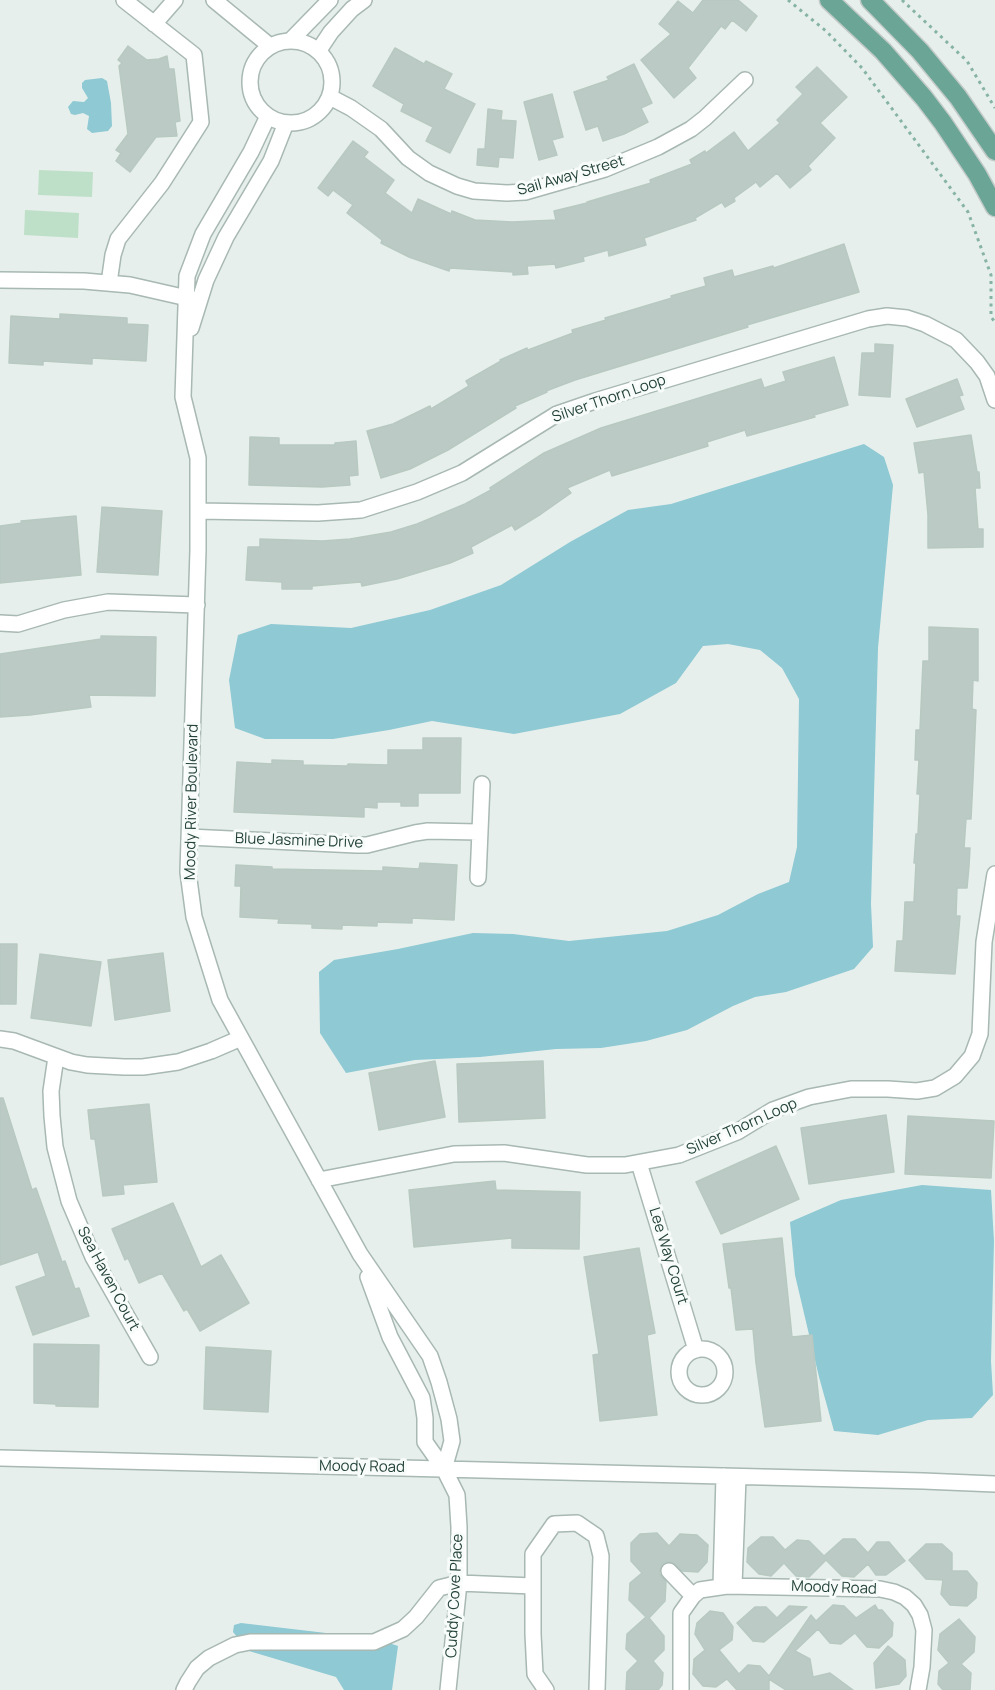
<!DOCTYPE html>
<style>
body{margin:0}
canvas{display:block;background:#e6efeb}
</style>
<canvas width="995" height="1690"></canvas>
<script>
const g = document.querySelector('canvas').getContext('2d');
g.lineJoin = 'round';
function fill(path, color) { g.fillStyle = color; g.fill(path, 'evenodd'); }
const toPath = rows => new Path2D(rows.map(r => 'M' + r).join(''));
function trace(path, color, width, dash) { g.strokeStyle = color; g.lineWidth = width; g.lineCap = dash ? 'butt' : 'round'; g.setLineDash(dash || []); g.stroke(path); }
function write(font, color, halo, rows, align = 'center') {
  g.font = font + ' Manrope,sans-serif'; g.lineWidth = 6; g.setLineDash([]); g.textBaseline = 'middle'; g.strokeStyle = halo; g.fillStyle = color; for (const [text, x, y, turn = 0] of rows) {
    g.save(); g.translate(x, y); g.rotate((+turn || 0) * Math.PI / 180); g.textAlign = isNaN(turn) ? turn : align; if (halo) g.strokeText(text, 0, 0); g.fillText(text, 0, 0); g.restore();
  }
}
fill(toPath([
 [39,170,93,172,92,197,38,195],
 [25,210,79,213,78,238,24,235]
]), '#bfe0c8');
fill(toPath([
 [102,78,107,81,111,103,112,126,108,131,92,133,87,129,89,116,83,113,75,115,71,114,68,107,73,101,84,102,88,98,82,88,82,83,85,80],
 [864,444,884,457,893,485,878,648,871,904,873,947,854,969,786,992,755,997,733,1006,687,1030,646,1041,601,1048,556,1049,480,1057,415,1060,346,1073,320,1033,319,972,334,960,398,949,473,933,513,934,569,941,667,931,718,915,758,894,789,882,797,847,799,699,782,668,760,650,728,644,703,646,676,683,620,714,514,734,432,721,389,730,333,739,265,739,235,728,229,680,238,635,271,624,351,628,430,610,501,585,570,542,628,510,671,504],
 [922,1185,991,1190,994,1241,991,1361,993,1395,972,1418,928,1420,878,1435,834,1431,819,1377,795,1275,790,1222,841,1200],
 [241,1623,377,1639,398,1646,392,1690,344,1690,336,1677,249,1651,233,1632,234,1625]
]), '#8ec9d4');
const building = toPath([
 [703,0,738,0,757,16,746,31,732,20,725,29,721,26,688,68,696,78,674,98,641,60,671,34,659,24,678,1,693,13,703,0],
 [128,46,147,60,159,59,167,56,169,69,174,69,180,121,175,122,177,136,156,137,130,172,116,161,121,153,116,150,128,134,119,66,122,63,118,60,128,46],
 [395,48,424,64,426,61,452,74,444,89,475,104,450,153,426,141,433,127,401,111,404,104,373,86,395,48],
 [634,64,652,103,641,108,648,122,624,134,603,141,598,126,586,130,574,92,609,80,607,77,634,64],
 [817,67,847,97,820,123,835,138,808,166,811,170,790,188,777,173,760,187,756,182,734,198,735,201,725,207,722,202,695,218,696,220,644,238,646,245,609,256,608,250,583,257,584,261,556,268,555,264,527,266,528,274,513,275,513,272,450,268,449,271,409,257,381,243,382,240,347,213,353,205,333,190,328,196,318,188,353,141,368,152,364,157,394,180,385,193,412,213,418,199,451,214,452,211,475,220,512,222,556,220,554,211,587,203,587,202,651,183,650,180,692,164,690,160,705,151,706,153,734,132,748,151,780,123,777,120,803,94,796,87,817,67],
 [552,94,563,137,552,140,557,155,539,160,524,102,552,94],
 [488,109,502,111,501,120,516,121,513,158,499,157,498,167,477,165,478,149,485,149,488,109],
 [844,244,859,292,747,325,748,327,575,380,546,391,547,392,515,406,516,408,448,450,410,469,381,478,367,431,393,424,430,406,431,409,469,386,466,381,501,361,500,360,527,348,528,350,573,333,572,330,606,320,605,318,672,298,671,296,706,286,704,278,732,270,734,277,773,266,774,268,844,244],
 [60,314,127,318,127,324,148,325,146,361,92,358,92,364,43,361,43,365,9,363,11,316,60,319,60,314],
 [875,344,893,345,890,397,859,395,862,353,875,353,875,344],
 [834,357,848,405,814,415,815,417,747,436,745,430,707,442,708,446,612,476,610,470,567,488,571,493,541,514,515,530,512,525,471,547,473,553,450,563,397,579,362,586,361,582,312,586,312,589,282,589,282,582,246,580,248,547,260,547,260,539,322,541,350,539,391,532,417,524,465,504,491,490,490,488,544,453,601,428,761,379,764,388,786,381,783,372,834,357],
 [957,379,963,395,959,396,964,409,917,427,906,399,957,379],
 [971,435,977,472,979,472,980,488,975,488,978,529,983,529,983,547,928,548,928,515,924,472,919,473,914,443,971,435],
 [250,437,279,438,279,445,335,445,335,443,356,441,358,475,349,476,350,485,322,487,249,485,250,437],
 [102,507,162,511,158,575,97,572,102,507],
 [76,516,81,575,0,583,0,526,22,523,21,521,76,516],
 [929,627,978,629,978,681,973,680,972,709,976,710,973,779,971,819,966,819,964,848,970,848,969,866,967,888,957,888,956,916,960,916,955,974,895,971,897,941,903,941,905,902,914,902,916,863,914,863,916,834,918,834,920,794,917,794,919,760,915,760,916,730,920,730,923,661,929,661,929,627],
 [101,636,156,637,155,696,89,695,91,707,30,715,0,717,0,654,101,639,101,636],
 [423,738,461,738,460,793,418,793,418,806,401,806,401,802,377,802,377,808,364,807,364,817,234,812,237,762,272,764,272,760,303,761,303,765,347,766,348,764,388,765,388,750,423,750,423,738],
 [420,863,457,865,454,920,412,918,412,923,377,922,377,926,342,925,342,929,312,928,312,924,278,923,279,919,240,917,241,886,235,886,236,865,272,867,272,869,383,871,383,867,419,869,420,863],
 [0,944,17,944,16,1004,0,1004,0,944],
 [163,953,170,1011,115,1020,108,960,163,953],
 [40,954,101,962,91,1026,31,1018,40,954],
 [435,1061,445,1117,379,1130,369,1073,435,1061],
 [543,1061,545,1118,459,1122,457,1064,543,1061],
 [0,1098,3,1098,32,1190,36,1188,62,1262,65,1261,75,1289,79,1288,89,1316,33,1335,16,1287,46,1276,38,1252,0,1265,0,1098],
 [149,1104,157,1182,123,1185,124,1194,103,1196,95,1139,91,1139,88,1110,149,1104],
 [886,1115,894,1172,809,1184,801,1128,886,1115],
 [908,1116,994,1121,991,1178,905,1174,908,1116],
 [776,1146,799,1199,721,1234,696,1182,776,1146],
 [495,1181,496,1190,580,1192,579,1249,512,1248,512,1238,414,1247,409,1190,495,1181],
 [173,1203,201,1267,221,1255,249,1303,200,1331,187,1309,184,1311,162,1273,139,1283,128,1258,125,1260,112,1229,173,1203],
 [782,1238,792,1337,812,1335,821,1421,765,1427,756,1363,753,1329,736,1330,731,1288,729,1288,723,1244,782,1238],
 [639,1248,655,1333,647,1335,657,1415,600,1421,593,1355,599,1354,584,1257,639,1248],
 [34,1344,99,1345,98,1407,56,1406,56,1404,34,1403,34,1344],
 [206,1347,271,1351,268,1412,204,1409,206,1347],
 [657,1533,669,1546,680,1534,697,1535,708,1545,707,1562,698,1572,682,1571,671,1562,666,1562,662,1564,659,1573,666,1582,665,1601,649,1618,664,1636,664,1650,653,1661,663,1673,662,1685,658,1690,626,1690,627,1672,638,1661,626,1649,627,1634,646,1617,629,1600,630,1583,642,1573,631,1561,631,1543,640,1534,657,1533],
 [761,1537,773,1537,785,1550,797,1540,809,1541,824,1556,843,1539,855,1539,868,1553,877,1542,889,1542,905,1561,886,1575,876,1575,868,1564,854,1577,842,1576,826,1560,809,1577,796,1576,784,1563,771,1576,759,1574,747,1562,748,1548,761,1537],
 [926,1544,942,1544,952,1553,952,1571,967,1571,977,1583,976,1598,967,1606,950,1605,941,1594,943,1580,926,1579,909,1560,926,1544],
 [833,1605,844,1606,856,1618,875,1605,878,1610,882,1610,893,1623,892,1636,879,1648,867,1647,855,1633,841,1644,830,1643,818,1629,795,1651,810,1659,813,1677,830,1673,853,1690,786,1690,769,1679,769,1690,737,1690,727,1679,716,1687,703,1686,693,1674,694,1659,705,1650,695,1634,697,1623,710,1611,723,1613,733,1627,732,1640,719,1650,739,1674,748,1665,760,1666,769,1676,811,1615,816,1621,833,1605],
 [789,1606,807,1607,764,1642,753,1641,737,1623,755,1607,766,1607,777,1618,789,1606],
 [959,1619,975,1637,974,1652,961,1664,971,1673,970,1690,943,1690,938,1684,939,1671,949,1663,938,1650,940,1634,959,1619],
 [888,1646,905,1660,906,1676,899,1684,876,1688,874,1663,888,1646]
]);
fill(building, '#bbcac4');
trace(building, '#b8c9c2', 1.5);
const minor = toPath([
 [214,0,270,46],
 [154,24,175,0],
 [291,40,330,0],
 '250 82a41 41 0 1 1 82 0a41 41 0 1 1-82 0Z',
 [319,50,331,32,352,9,364,0],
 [330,97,351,108,381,129,408,158,429,173,457,186,474,191,507,193,525,192,605,169,658,147,691,129,705,118,745,80],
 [268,116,251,152,203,234,187,276,183,397,198,458,198,550,188,872,194,917,220,1000,360,1254,430,1356,439,1382,449,1419,452,1441,444,1469],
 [0,280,84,281,130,285,196,300],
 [109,283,113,255,118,239,162,183,201,122,194,55,124,0],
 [191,328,206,280,226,237,271,161,286,123],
 [198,511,318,513,361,510,417,492,462,473,557,414,595,401,868,319,887,316,907,318,925,324,956,340,977,362,987,376,995,400],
 [0,623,18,624,64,610,108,602,197,605],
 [189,837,356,845,367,845,415,833,428,831,479,832],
 [478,878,482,784],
 [0,1039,14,1041,71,1062,87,1065,124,1067,143,1067,178,1062,211,1051,241,1038],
 [56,1057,51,1091,52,1116,55,1147,69,1201,93,1257,150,1357],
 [639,1163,696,1350],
 [319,1180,454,1154,504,1153,587,1165,625,1165,679,1155,737,1132,773,1110,809,1097,851,1089,888,1089,917,1091,935,1088,955,1076,972,1056,980,1034,984,942,995,874],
 [368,1277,390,1337,422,1398,425,1418,425,1442,444,1469,457,1495,459,1527,459,1583,448,1690],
 '679 1372a23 23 0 1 1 46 0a23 23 0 1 1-46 0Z',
 [0,1458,923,1481,995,1484],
 [669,1571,693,1596],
 [721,1586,724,1476],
 [734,1586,738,1477],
 [184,1690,188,1682,197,1668,209,1658,235,1645,250,1642,374,1642,403,1629,416,1617,439,1588,459,1583,533,1586],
 [546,1690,535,1674,533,1634,533,1554,554,1524,577,1523,596,1536,601,1556,597,1690],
 [681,1690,681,1613,693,1596,700,1590,727,1586,880,1589,894,1592,905,1597,914,1605,920,1615,924,1630,922,1667,918,1690]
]);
const major = toPath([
 [829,0,883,51,924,98,943,123,977,174,995,207],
 [870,0,920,51,958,97,995,151]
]);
trace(minor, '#a8b8b2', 18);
trace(major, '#c2cac8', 21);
trace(toPath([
 [788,0,826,31,862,68,968,212,991,275,991,317,995,322],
 [902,0,967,61,995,108]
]), '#86b3a5', 3, [3, 4.5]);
trace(minor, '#fff', 15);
trace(major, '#6aa596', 18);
write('15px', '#24423a', '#f7fbf9', [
 ["Sail Away Street",571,176,-16],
 ["Silver Thorn Loop",609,399,-19],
 ["Moody River Boulevard",192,802,-89],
 ["Blue Jasmine Drive",299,841,2],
 ["Silver Thorn Loop",742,1127,-24],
 ["Lee Way Court",668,1256,73],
 ["Sea Haven Court",108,1279,62],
 ["Moody Road",362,1467,1],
 ["Moody Road",834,1588,2],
 ["Cuddy Cove Place",455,1596,-87]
]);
</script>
